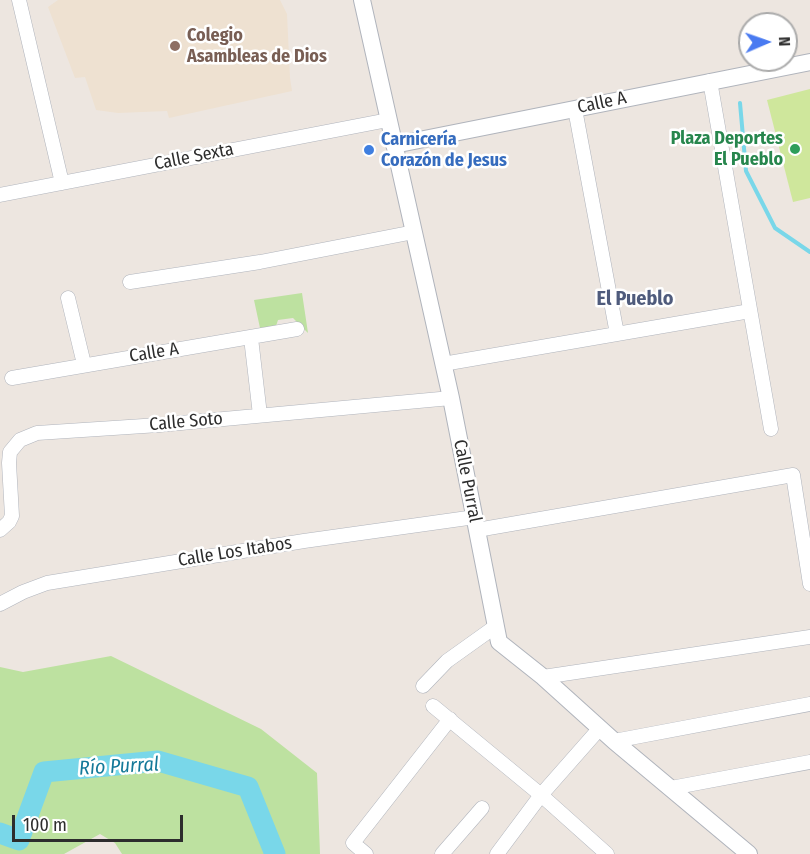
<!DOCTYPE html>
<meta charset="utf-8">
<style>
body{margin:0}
#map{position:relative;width:810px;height:854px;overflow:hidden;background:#ede6e0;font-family:"Fira Sans Condensed",sans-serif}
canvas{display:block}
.north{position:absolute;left:738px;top:12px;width:60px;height:60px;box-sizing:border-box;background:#fff;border:2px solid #ababab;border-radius:50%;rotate:88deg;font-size:16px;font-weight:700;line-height:24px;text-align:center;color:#2d2d2d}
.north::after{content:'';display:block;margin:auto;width:21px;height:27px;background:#497af1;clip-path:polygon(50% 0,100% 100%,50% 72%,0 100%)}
.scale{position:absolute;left:12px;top:815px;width:171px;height:27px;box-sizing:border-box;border:3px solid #2d2d2d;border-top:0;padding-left:8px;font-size:18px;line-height:21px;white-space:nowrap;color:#2d2d2d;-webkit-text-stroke:4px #fff;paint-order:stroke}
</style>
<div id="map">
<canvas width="810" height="854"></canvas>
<div class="north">N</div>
<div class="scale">100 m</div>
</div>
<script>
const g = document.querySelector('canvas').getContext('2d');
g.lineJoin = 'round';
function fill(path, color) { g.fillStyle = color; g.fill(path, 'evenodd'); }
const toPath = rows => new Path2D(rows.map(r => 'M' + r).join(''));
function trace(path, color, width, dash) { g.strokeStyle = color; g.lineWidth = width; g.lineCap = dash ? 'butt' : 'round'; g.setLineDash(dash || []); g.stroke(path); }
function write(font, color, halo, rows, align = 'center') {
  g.font = font + ' "Fira Sans Condensed",sans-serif'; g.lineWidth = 5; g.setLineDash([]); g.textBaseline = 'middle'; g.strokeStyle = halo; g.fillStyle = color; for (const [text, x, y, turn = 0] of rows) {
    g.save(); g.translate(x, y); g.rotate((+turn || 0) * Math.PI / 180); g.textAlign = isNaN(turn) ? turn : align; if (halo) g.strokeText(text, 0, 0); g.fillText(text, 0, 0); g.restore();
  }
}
fill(toPath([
 [58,0,280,0,287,14,290,78,292,91,169,118,167,111,118,113,96,110,85,77,75,78,48,7]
]), '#eee1d1');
fill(toPath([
 [302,293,308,333,293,318,278,320,276,326,260,328,254,300],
 [111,656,261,729,317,773,320,854,122,854,115,843,100,834,64,854,0,854,0,667,23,672]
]), '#bde1a0');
fill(toPath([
 [810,89,810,198,793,202,767,100]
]), '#cfe79c');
trace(toPath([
 [740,103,746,171,775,228,810,252]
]), '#79d7e9', 4);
trace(toPath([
 [0,833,19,840,44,772,158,761,248,787,275,854]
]), '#79d7e9', 21);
const minor = toPath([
 [19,0,62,183],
 [710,81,771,429],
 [575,109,617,334],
 [0,195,388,120],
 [130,282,260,262,414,232],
 [68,298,84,364],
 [251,338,260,415],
 [443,364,750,311],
 [12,378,297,329],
 [0,530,9,522,12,516,9,463,10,452,20,440,37,433,159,425,451,398],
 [477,530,793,475,810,584],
 [0,604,23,592,47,583,304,541,475,517],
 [543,677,810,637],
 [423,686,447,661,496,626],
 [433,706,541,795,607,854],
 [614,741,810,704],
 [671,788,810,762],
 [366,854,353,843,450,719],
 [442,854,482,808],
 [497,854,541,795,600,728]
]);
const tertiary = toPath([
 [362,0,451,398,499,642,543,677,614,741,749,854],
 [394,145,810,62]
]);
trace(minor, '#b0b4bc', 15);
trace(tertiary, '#b0b4bc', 18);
trace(minor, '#fff', 14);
trace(tertiary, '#fff', 16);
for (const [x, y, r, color] of [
 [175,46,6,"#8d6e63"],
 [795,149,6,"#2e9e5b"],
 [369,150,6,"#3f7fe0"]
]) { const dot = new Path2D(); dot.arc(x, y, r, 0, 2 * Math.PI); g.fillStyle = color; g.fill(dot); trace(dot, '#fff', 2); }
write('bold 18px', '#785e54', '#fff', [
 ["Colegio",187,36],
 ["Asambleas de Dios",187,57]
], 'left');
write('18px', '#2d2d2d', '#fff', [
 ["Calle A",602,103,-12],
 ["Calle Sexta",194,157,-11],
 ["Calle A",154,353,-9],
 ["Calle Soto",186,422,-5],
 ["Calle Purral",467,481,79],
 ["Calle Los Itabos",235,552,-9]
]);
write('bold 18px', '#27864d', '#fff', [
 ["Plaza Deportes",783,139],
 ["El Pueblo",783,160]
], 'right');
write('bold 18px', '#366cbe', '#fff', [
 ["Carnicería",381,140],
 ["Corazón de Jesus",381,161]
], 'left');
write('bold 20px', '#4f5b7c', '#fff', [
 ["El Pueblo",635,299]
]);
write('italic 20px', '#147999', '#fff', [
 ["Río Purral",119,767,-3]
]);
</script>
